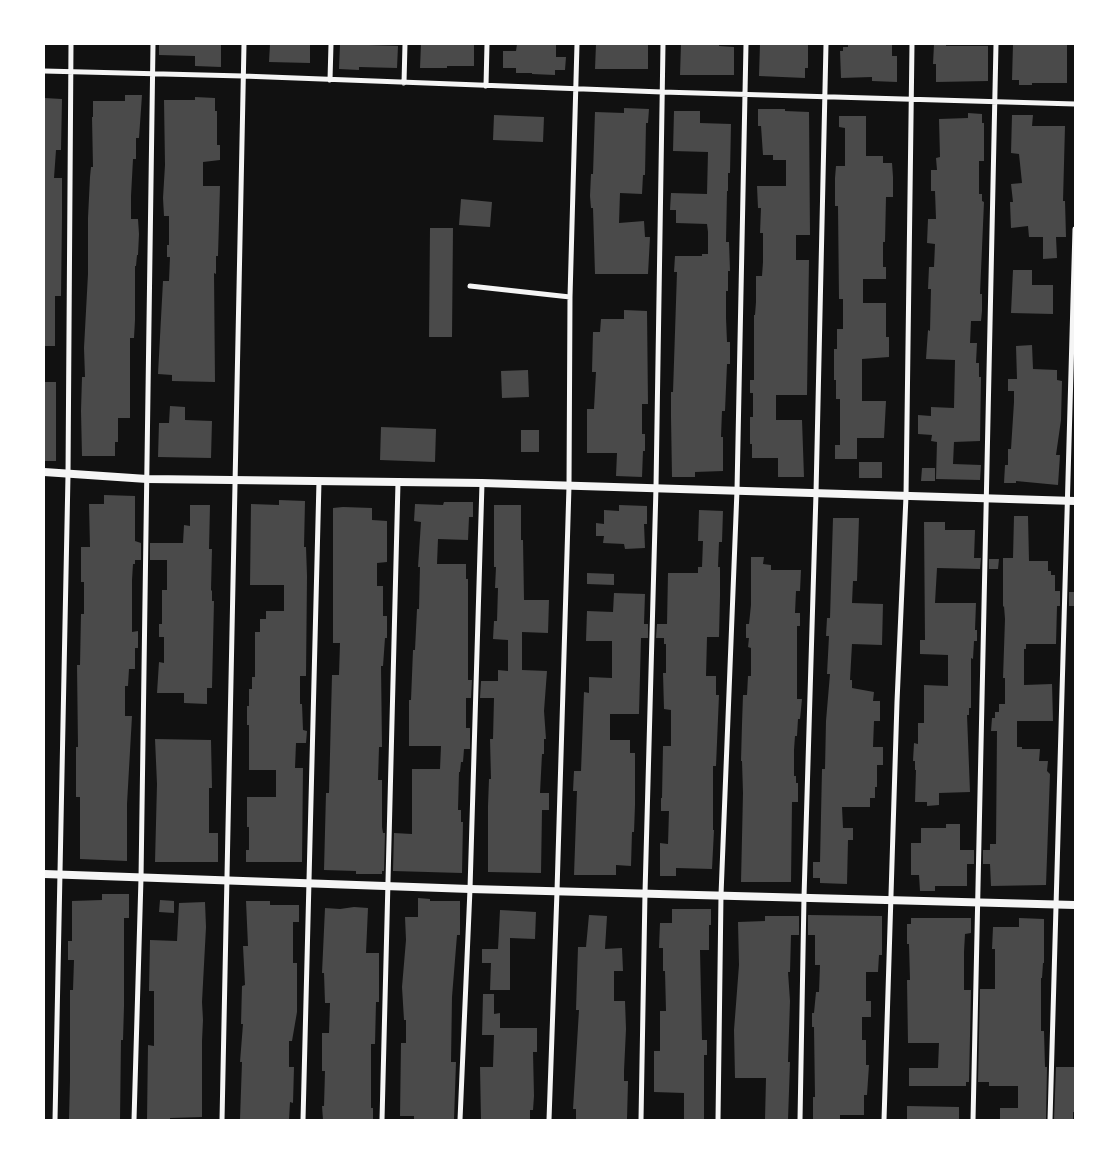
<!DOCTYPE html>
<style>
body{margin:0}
#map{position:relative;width:1119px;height:1164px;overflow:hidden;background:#111;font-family:"DM Sans",sans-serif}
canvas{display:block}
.frame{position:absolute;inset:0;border:45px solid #fff;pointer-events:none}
</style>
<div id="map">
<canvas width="1119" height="1164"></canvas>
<div class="frame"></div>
</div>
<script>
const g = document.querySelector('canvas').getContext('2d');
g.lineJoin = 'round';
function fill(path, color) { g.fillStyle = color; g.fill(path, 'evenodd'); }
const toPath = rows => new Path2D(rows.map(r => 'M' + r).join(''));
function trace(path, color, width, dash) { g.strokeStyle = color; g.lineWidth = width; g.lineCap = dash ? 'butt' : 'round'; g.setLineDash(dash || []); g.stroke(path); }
fill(toPath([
 [189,44,221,45,221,67,195,66,195,56,159,55,159,45],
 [270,44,310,44,310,63,269,62],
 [340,44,398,46,397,68,359,67,359,70,339,69],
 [421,44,474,44,474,66,447,66,447,68,420,68],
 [517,44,556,44,556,57,566,57,565,70,555,70,555,75,532,74,532,73,516,73,516,68,503,68,503,51,516,51],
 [596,44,648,44,648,69,595,69],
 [681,44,719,45,719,46,734,47,734,75,680,75],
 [760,44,808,44,808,68,805,68,805,78,759,76],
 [848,44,892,44,892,56,897,56,897,82,872,81,872,77,841,78,840,51,843,51,843,47,848,47],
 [934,44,946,44,946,46,988,46,988,81,936,82,936,64,933,64],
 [1013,44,1067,44,1067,83,1032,83,1032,85,1019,85,1019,80,1012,80],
 [125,95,142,95,139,138,136,138,136,159,133,159,131,196,131,219,138,219,139,234,138,255,137,255,136,266,135,266,135,320,134,338,130,338,130,418,118,418,118,442,115,442,115,456,82,456,81,411,82,377,85,377,84,348,88,274,88,218,90,177,91,167,93,167,92,117,93,117,93,101,125,101],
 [195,97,215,98,215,111,217,111,217,145,220,145,220,160,203,162,203,186,220,186,218,256,216,256,216,274,214,273,215,382,172,381,172,375,158,374,163,281,169,281,170,257,167,257,167,245,169,245,169,216,164,216,163,198,165,165,164,100,195,100],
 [44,98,62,99,61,150,56,150,54,178,62,178,62,218,61,296,55,296,55,346,44,346],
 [624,108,649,109,648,123,646,123,645,175,643,175,642,194,620,193,619,223,644,221,645,237,650,237,648,274,595,274,593,208,591,208,590,196,591,174,593,174,595,112,624,113],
 [758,109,785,109,785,111,809,112,810,235,796,235,796,260,809,260,807,395,776,395,776,420,802,420,804,477,778,477,778,458,752,458,752,444,750,444,750,417,753,417,753,393,750,393,750,380,754,380,754,315,755,315,756,302,756,276,762,276,763,262,763,233,760,233,761,208,758,208,757,186,786,186,786,160,773,160,773,155,763,155,761,126,758,126],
 [674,111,700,111,700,123,731,124,730,173,728,173,728,191,727,191,726,242,729,242,730,271,728,271,728,291,726,291,726,318,727,342,730,342,730,364,727,364,725,411,722,411,721,437,723,437,723,471,695,472,695,477,672,477,671,417,671,392,673,392,677,272,674,272,675,256,702,256,702,254,708,254,708,232,707,224,676,223,676,210,670,210,671,193,707,194,708,152,673,151],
 [968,113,982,114,982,123,984,123,984,161,979,161,979,194,982,194,982,201,984,202,980,294,982,294,982,311,981,321,971,321,970,343,977,343,976,363,979,363,979,377,981,377,980,441,954,442,953,464,981,465,980,480,936,479,937,442,931,441,932,435,918,434,918,415,931,416,931,407,954,408,955,360,926,359,928,330,930,331,931,289,928,289,929,267,934,267,935,244,927,243,928,219,936,219,935,191,931,191,931,170,937,170,936,158,940,157,939,119,968,118],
 [494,115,544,117,543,142,493,140],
 [1012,115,1033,115,1032,126,1065,126,1063,201,1065,201,1066,237,1056,237,1057,258,1043,259,1043,237,1029,237,1028,226,1011,228,1010,202,1013,202,1011,184,1022,183,1019,154,1011,153],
 [839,116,866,116,866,156,883,156,883,163,892,163,893,177,893,197,886,197,885,242,883,242,883,267,886,267,886,279,863,279,863,303,886,303,886,337,889,337,889,357,862,359,862,401,886,401,884,438,857,438,857,459,835,459,835,445,840,445,840,399,836,399,836,380,834,380,834,349,837,349,837,329,843,329,843,299,839,299,838,206,835,206,835,178,836,166,845,166,845,128,839,127],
 [461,199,492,202,490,227,459,225],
 [430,228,453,228,452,337,429,337],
 [1013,270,1032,270,1032,285,1053,285,1053,314,1011,313],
 [624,310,647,311,648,404,642,404,642,434,645,434,645,451,643,451,642,477,616,476,617,453,587,453,587,409,594,409,596,372,592,372,593,332,600,332,601,319,624,319],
 [1032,345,1033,369,1057,370,1057,380,1062,381,1061,420,1056,455,1060,455,1058,485,1016,481,1016,483,1004,483,1005,465,1008,465,1008,449,1011,449,1014,402,1014,391,1008,391,1008,379,1017,379,1016,346],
 [528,370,529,397,502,398,501,371],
 [44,382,56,382,56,461,44,461],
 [170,406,185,407,185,420,212,421,211,458,158,457,159,423,169,423],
 [381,427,436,429,435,462,380,460],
 [521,430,539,430,539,452,521,452],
 [859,462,882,462,882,478,859,478],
 [922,468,935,468,935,481,921,481],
 [104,495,135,496,135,541,141,543,141,560,135,560,135,564,133,564,132,580,132,632,138,631,138,648,135,648,135,669,129,669,128,686,125,686,125,716,132,716,127,804,127,861,80,859,80,797,76,797,76,747,78,747,77,665,80,665,81,614,84,614,84,582,81,582,81,547,90,547,89,504,104,504],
 [279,500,305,501,304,547,306,547,307,576,306,676,300,676,300,704,302,704,303,730,307,731,306,743,296,743,295,768,303,768,302,862,246,862,246,850,249,850,249,827,247,827,247,797,276,797,276,770,249,770,249,725,247,725,247,706,249,706,249,689,252,689,252,677,255,677,255,632,260,632,260,619,266,619,266,611,284,611,284,585,250,585,251,504,279,505],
 [444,502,473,502,473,517,469,517,468,540,438,539,437,564,466,564,466,579,468,579,468,680,472,680,471,698,466,698,466,728,470,728,470,749,464,749,463,762,461,762,460,772,459,772,458,810,461,810,461,822,463,822,462,873,393,871,394,833,412,834,412,769,440,769,441,746,409,746,409,700,411,700,413,650,415,650,417,609,419,609,420,567,418,567,421,522,414,521,415,504,443,505],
 [190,505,210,505,209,549,212,549,211,590,212,591,212,601,214,601,212,688,207,688,207,704,184,703,184,693,157,693,159,662,164,663,164,637,159,637,159,624,162,624,162,590,167,590,167,560,150,560,150,543,183,543,184,525,190,526],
 [494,505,521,505,521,540,523,540,524,600,549,600,548,633,522,632,522,670,547,671,544,711,546,739,544,739,544,754,542,754,540,793,549,793,549,810,542,810,541,873,488,872,488,806,489,779,491,779,490,739,493,739,494,698,480,698,481,681,498,681,498,670,508,671,508,640,493,639,494,621,497,621,498,588,495,588,496,567,494,567],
 [619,505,647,506,647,524,644,524,645,548,625,549,624,544,603,543,604,536,596,536,596,523,604,524,604,510,619,511],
 [343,507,372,508,372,520,387,521,387,562,377,563,377,586,383,586,383,616,387,616,387,638,385,638,383,666,381,666,382,747,379,747,378,780,382,780,382,827,383,833,385,833,384,871,382,871,382,874,356,874,356,871,324,870,326,793,329,793,332,675,339,675,340,643,333,643,333,508],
 [699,510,723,511,722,542,719,542,718,567,720,567,720,596,719,637,707,637,706,676,716,676,716,695,719,695,716,766,713,766,713,830,714,830,712,869,676,868,676,876,660,876,660,843,668,844,669,811,661,811,661,798,662,798,663,746,671,746,671,710,664,709,663,673,666,673,666,644,664,644,664,638,656,638,657,624,667,624,668,573,698,573,698,567,702,567,703,541,698,541],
 [1014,516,1028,516,1029,561,1048,561,1048,571,1051,571,1051,575,1055,575,1055,591,1060,591,1060,606,1057,606,1056,644,1026,644,1026,649,1024,649,1024,685,1052,684,1053,721,1017,721,1017,747,1022,747,1022,749,1040,749,1039,761,1048,761,1047,771,1050,774,1046,885,991,886,990,864,983,864,983,850,990,850,990,844,996,844,997,731,991,731,992,718,995,718,995,712,999,712,999,704,1005,704,1005,678,1003,678,1005,619,1004,606,1003,607,1003,558,1013,558],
 [833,518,859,518,857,581,853,581,852,603,883,604,882,645,852,644,850,680,852,680,852,688,874,692,873,701,880,701,880,721,874,721,873,747,883,747,883,765,877,765,877,787,875,787,875,798,870,798,870,807,842,807,843,828,853,828,853,840,848,840,847,884,820,883,820,878,813,878,813,862,820,862,822,769,825,769,826,721,830,674,827,674,829,636,826,636,827,618,830,618],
 [924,522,945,522,945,530,975,530,974,558,981,558,980,569,937,568,935,603,976,603,975,630,977,630,977,641,974,641,973,659,971,658,971,708,969,708,969,715,967,715,970,792,939,793,939,805,927,806,927,802,915,802,916,770,915,770,915,761,913,761,914,743,918,744,918,723,924,723,924,685,948,686,948,655,920,654,920,640,925,640],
 [751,557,764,557,763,564,771,565,771,570,801,570,800,591,796,591,795,613,800,613,800,626,797,626,797,699,802,699,800,719,798,719,797,736,795,736,794,750,794,776,796,776,796,783,798,783,798,802,792,802,791,882,741,882,743,793,742,761,741,761,742,724,743,695,747,695,748,676,751,676,751,648,748,647,749,638,746,638,746,624,749,624,751,605],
 [989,559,999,559,998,569,989,569],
 [587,573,614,574,614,585,587,584],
 [1069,592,1075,592,1075,606,1069,606],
 [614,593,645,594,644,624,648,624,648,638,641,638,639,714,610,714,610,740,630,740,630,753,635,753,635,805,634,832,632,832,631,866,616,865,616,875,574,875,577,791,573,791,574,771,581,771,584,692,589,693,589,677,612,678,612,641,586,641,587,611,613,612],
 [155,739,211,740,212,788,209,788,209,833,218,833,218,862,155,862,157,784],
 [946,824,960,824,960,850,974,850,974,864,967,864,967,886,935,886,935,891,920,891,919,875,911,875,911,843,921,843,921,828,946,828],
 [102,894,129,894,129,918,124,918,124,1006,123,1040,121,1040,120,1120,69,1119,70,1080,70,990,73,990,74,960,68,960,68,941,72,941,72,901,102,900],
 [418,898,430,899,430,901,460,901,460,935,457,935,452,997,451,1062,456,1062,454,1120,414,1120,414,1116,400,1116,401,1043,406,1043,406,1020,404,1020,402,987,406,940,405,917,418,917],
 [160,900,174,901,174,913,159,912],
 [246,901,270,901,270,905,299,905,299,922,293,922,293,963,297,963,297,1012,292,1041,289,1041,289,1067,294,1067,293,1103,290,1102,289,1120,240,1119,242,1062,240,1062,243,1024,241,1024,242,986,245,985,243,946,248,946],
 [205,902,206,927,202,1002,203,1020,202,1041,202,1117,170,1118,170,1120,147,1120,148,1045,154,1046,154,991,149,991,150,940,177,941,179,903],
 [354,907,368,908,366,953,379,953,379,1002,376,1002,375,1044,371,1044,371,1108,373,1108,373,1120,323,1120,322,1106,324,1106,325,1071,322,1071,322,1033,329,1033,330,1003,325,1003,324,973,322,973,325,908,340,909],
 [672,909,711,909,711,925,709,925,709,950,700,950,702,1040,707,1040,707,1055,704,1055,704,1120,684,1120,684,1093,654,1092,654,1051,660,1051,660,1011,666,1011,665,971,663,971,663,948,659,948,660,923,672,923],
 [500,910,536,912,535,939,510,938,510,990,490,990,491,963,482,963,482,949,498,949],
 [589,915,607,916,605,949,622,948,623,971,614,971,614,1001,625,1001,626,1029,624,1071,624,1081,628,1081,627,1120,576,1120,576,1109,573,1109,579,1010,576,1010,578,947,586,947],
 [808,915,882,916,882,955,879,955,878,972,866,972,866,1001,871,1001,871,1017,862,1017,862,1040,866,1040,866,1065,869,1065,867,1095,864,1095,864,1115,840,1115,840,1120,813,1120,813,1097,815,1097,814,1027,812,1027,812,1013,814,1013,816,992,819,992,820,965,815,965,815,935,808,935],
 [765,916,799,916,799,935,791,935,790,972,788,972,790,1001,788,1062,790,1062,788,1120,765,1120,766,1078,735,1078,734,1030,739,965,738,922,765,921],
 [911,918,971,918,971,933,965,934,964,952,964,990,971,990,969,1082,966,1082,966,1086,909,1086,909,1068,938,1068,939,1043,908,1043,907,980,910,980,909,944,907,944,907,924,911,924],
 [1019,918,1044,919,1044,963,1043,963,1042,978,1041,978,1041,1031,1044,1031,1045,1067,1047,1067,1046,1120,1000,1120,1000,1108,1018,1108,1018,1086,989,1086,989,1082,978,1082,980,989,995,989,995,949,992,949,993,927,1019,927],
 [483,994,494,994,494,1014,500,1013,500,1028,537,1028,537,1052,533,1052,534,1096,533,1110,530,1110,530,1120,481,1120,480,1067,493,1067,494,1035,482,1035],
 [1056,1067,1075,1067,1075,1112,1073,1112,1073,1120,1054,1120],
 [907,1106,959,1107,959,1120,907,1120]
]), '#4a4a4a');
trace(toPath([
 [44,71,243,76,662,92,1075,104],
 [330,80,331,44],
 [404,83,405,44],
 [486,86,487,44],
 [470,286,570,297],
 [55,1120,68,475,71,44],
 [134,1120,141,878,153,44],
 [222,1120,244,44],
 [303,1120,319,481],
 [382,1120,398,482],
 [460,1120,470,889,482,483],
 [549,1120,557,891,569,486,570,297,577,44],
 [641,1120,645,893,656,487,663,44],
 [718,1120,721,895,737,490,746,44],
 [800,1120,804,897,816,493,826,44],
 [884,1120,897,702,906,496,912,44],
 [973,1120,996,44],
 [1050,1120,1075,229]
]), '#f5f5f5', 5);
trace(toPath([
 [44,472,147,479,482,483,1075,501],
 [44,874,470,889,1075,905]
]), '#f5f5f5', 8);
</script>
